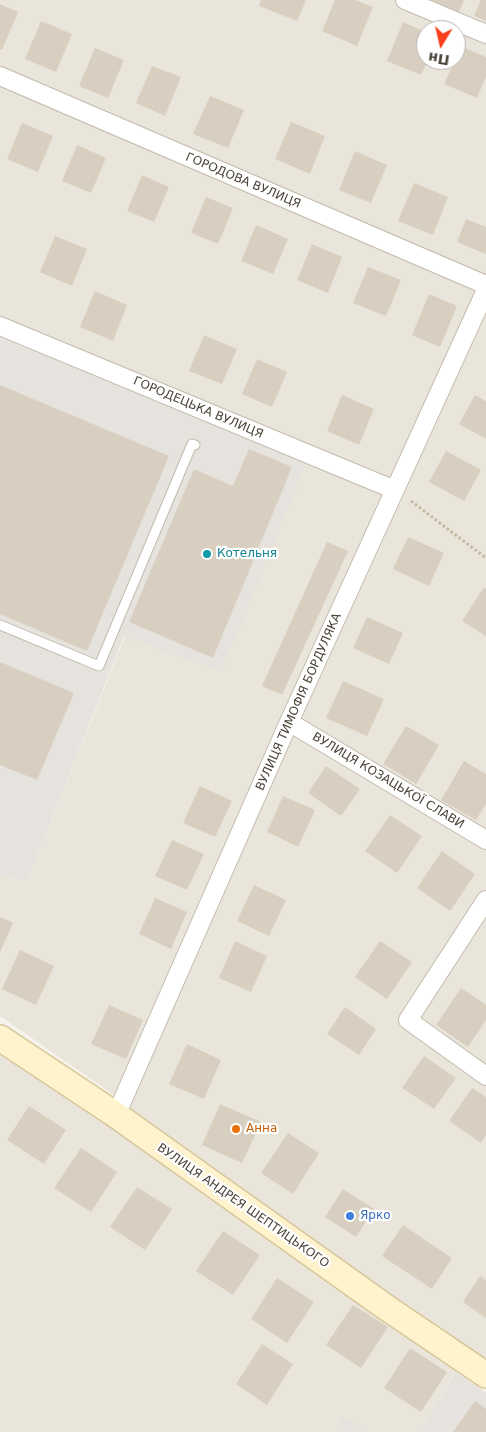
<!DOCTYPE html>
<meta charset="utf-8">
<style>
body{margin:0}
#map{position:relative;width:486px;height:1432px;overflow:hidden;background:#f6f3ec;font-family:"DejaVu Sans",sans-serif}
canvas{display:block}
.north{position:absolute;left:416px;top:20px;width:50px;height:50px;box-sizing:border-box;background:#fff;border:1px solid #b7b4b0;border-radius:50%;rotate:189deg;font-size:14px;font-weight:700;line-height:20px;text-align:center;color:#4b4439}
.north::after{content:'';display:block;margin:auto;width:18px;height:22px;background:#fc3f1d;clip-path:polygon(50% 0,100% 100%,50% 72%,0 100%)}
</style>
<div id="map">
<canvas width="486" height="1432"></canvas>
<div class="north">Пн</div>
</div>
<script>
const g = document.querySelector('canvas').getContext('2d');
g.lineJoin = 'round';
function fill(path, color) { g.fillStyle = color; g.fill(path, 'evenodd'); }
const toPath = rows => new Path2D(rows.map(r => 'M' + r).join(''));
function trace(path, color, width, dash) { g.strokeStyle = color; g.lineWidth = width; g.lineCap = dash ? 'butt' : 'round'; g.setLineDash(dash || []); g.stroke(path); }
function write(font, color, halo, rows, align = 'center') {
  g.font = font + ' "DejaVu Sans",sans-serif'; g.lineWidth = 4.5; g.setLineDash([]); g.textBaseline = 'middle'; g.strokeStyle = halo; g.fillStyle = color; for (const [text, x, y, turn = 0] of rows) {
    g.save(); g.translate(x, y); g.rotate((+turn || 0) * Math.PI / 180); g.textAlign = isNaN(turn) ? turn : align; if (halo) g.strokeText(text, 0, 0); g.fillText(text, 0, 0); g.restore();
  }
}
fill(toPath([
 [0,0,486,0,486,1375,463,1360,418,1432,369,1432,341,1417,335,1432,0,1432,0,1038,116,1115,395,490,0,326],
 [426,30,456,30,456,60,426,60],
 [307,462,385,492,117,1097,0,1016,0,874,27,882,125,636]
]), '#eae5da');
fill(toPath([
 [0,334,307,462,221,672,124,636,27,882,0,874],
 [456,1372,486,1392,486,1432,418,1432],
 [341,1416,369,1432,335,1432]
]), '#e6e2dd');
fill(toPath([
 [261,0,306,0,297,21,259,6],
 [335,0,355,0,373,7,357,46,322,31],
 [431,0,464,0,459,12],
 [481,0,486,0,486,21,474,16],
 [0,4,18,12,2,50,0,49],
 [41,21,72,34,56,72,25,59],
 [403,22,426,32,426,60,428,60,421,75,387,61],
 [460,46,486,57,486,76,477,98,444,84,455,60,456,60],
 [95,48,124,60,108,98,79,86],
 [152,66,181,77,165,116,136,103],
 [210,96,244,110,228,148,193,134],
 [291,122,325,136,310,174,275,159],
 [22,123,53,136,38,172,7,159],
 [77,145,106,158,91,193,62,181],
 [355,151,387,165,371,203,339,190],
 [142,175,169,187,154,222,127,211],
 [414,183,448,197,433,235,398,221],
 [206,197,233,208,218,244,191,233],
 [466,219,486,227,486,254,457,242],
 [256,225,288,239,273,274,241,261],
 [55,236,87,249,72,286,40,272],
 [312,244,342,257,328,293,297,280],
 [368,267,401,280,386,316,353,303],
 [95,291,127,305,113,341,80,327],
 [429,294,457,306,440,347,412,335],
 [204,335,237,349,222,384,189,371],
 [257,359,287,372,272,407,242,394],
 [0,385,169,456,87,651,0,614],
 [342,395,374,409,359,445,327,431],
 [475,395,486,401,486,439,459,424],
 [249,449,292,467,213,658,129,622,194,469,233,486],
 [446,451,481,470,464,501,429,482],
 [408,537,444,553,429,586,393,569],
 [327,542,348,551,282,695,262,686],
 [484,587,486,589,486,636,462,621],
 [367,617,403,633,389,664,353,648],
 [0,662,74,693,37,780,0,765],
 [343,681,384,699,367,736,326,718],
 [406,726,439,745,416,784,383,764],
 [464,761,486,774,486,804,476,820,441,800],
 [326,766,360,789,341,816,308,793],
 [200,786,232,801,215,837,183,823],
 [283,796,315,810,298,847,267,832],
 [390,815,422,836,397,873,365,851],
 [172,840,204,854,187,890,155,876],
 [442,851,475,874,450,911,417,888],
 [254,885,286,900,269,936,237,921],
 [155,898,187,912,171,949,139,934],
 [0,917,13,923,0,952],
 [235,941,267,956,251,992,219,978],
 [380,941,412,962,387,999,355,977],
 [20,950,54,966,36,1005,2,989],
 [461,988,486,1005,486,1020,468,1047,436,1025],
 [109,1005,143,1020,126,1059,91,1044],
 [345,1007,376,1029,359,1055,327,1034],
 [187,1044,221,1060,204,1099,169,1084],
 [424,1056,456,1078,434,1109,402,1088],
 [472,1088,486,1097,486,1135,481,1143,449,1121],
 [220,1104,261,1122,242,1163,202,1145],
 [29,1106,66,1130,44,1164,7,1140],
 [288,1133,319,1153,293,1194,261,1173],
 [81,1148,117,1172,91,1212,54,1188],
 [137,1187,172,1209,145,1250,110,1227],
 [343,1189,374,1209,356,1237,325,1217],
 [403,1225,452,1258,432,1289,382,1256],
 [223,1231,260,1255,233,1295,196,1271],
 [480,1276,486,1280,486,1318,463,1302],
 [277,1278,314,1302,287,1343,251,1319],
 [353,1305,388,1327,361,1368,326,1345],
 [262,1344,293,1364,267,1405,236,1384],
 [410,1348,447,1372,421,1412,384,1388],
 [475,1401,486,1409,486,1432,453,1432]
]), '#d8cfc1');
const lane = toPath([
 [0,625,99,666,192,444,195,445]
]);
const street = toPath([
 [405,0,486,34],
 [0,76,486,285],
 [0,326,395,490],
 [289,722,486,840],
 [486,900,408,1020,486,1076],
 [116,1115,289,722,486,290]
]);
const secondary = toPath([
 [0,1038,116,1115,387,1308,486,1375]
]);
trace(lane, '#c2bbae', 11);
trace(street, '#c2bbae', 20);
trace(secondary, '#d6c79b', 28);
trace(toPath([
 [411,501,486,558]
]), '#c4b79f', 3, [2.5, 2.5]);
trace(lane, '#fff', 9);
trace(street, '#fff', 18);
trace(secondary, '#fff3cd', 25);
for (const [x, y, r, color] of [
 [207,554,5,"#0f9aa8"],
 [236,1129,5,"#e8710a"],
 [350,1216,5,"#3f7fe0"]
]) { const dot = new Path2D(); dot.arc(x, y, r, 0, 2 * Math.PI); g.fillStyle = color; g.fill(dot); trace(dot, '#fff', 2); }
write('12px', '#4b4439', '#fff', [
 ["ГОРОДОВА ВУЛИЦЯ",243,181,23],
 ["ГОРОДЕЦЬКА ВУЛИЦЯ",198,408,23],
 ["ВУЛИЦЯ ТИМОФІЯ БОРДУЛЯКА",299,702,-66],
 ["ВУЛИЦЯ КОЗАЦЬКОЇ СЛАВИ",388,781,31],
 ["ВУЛИЦЯ АНДРЕЯ ШЕПТИЦЬКОГО",243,1206,35]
]);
write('12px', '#0d838f', '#fff', [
 ["Котельня",217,554]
], 'left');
write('12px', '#c56008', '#fff', [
 ["Анна",246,1129]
], 'left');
write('12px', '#366cbe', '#fff', [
 ["Ярко",360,1216]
], 'left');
</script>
